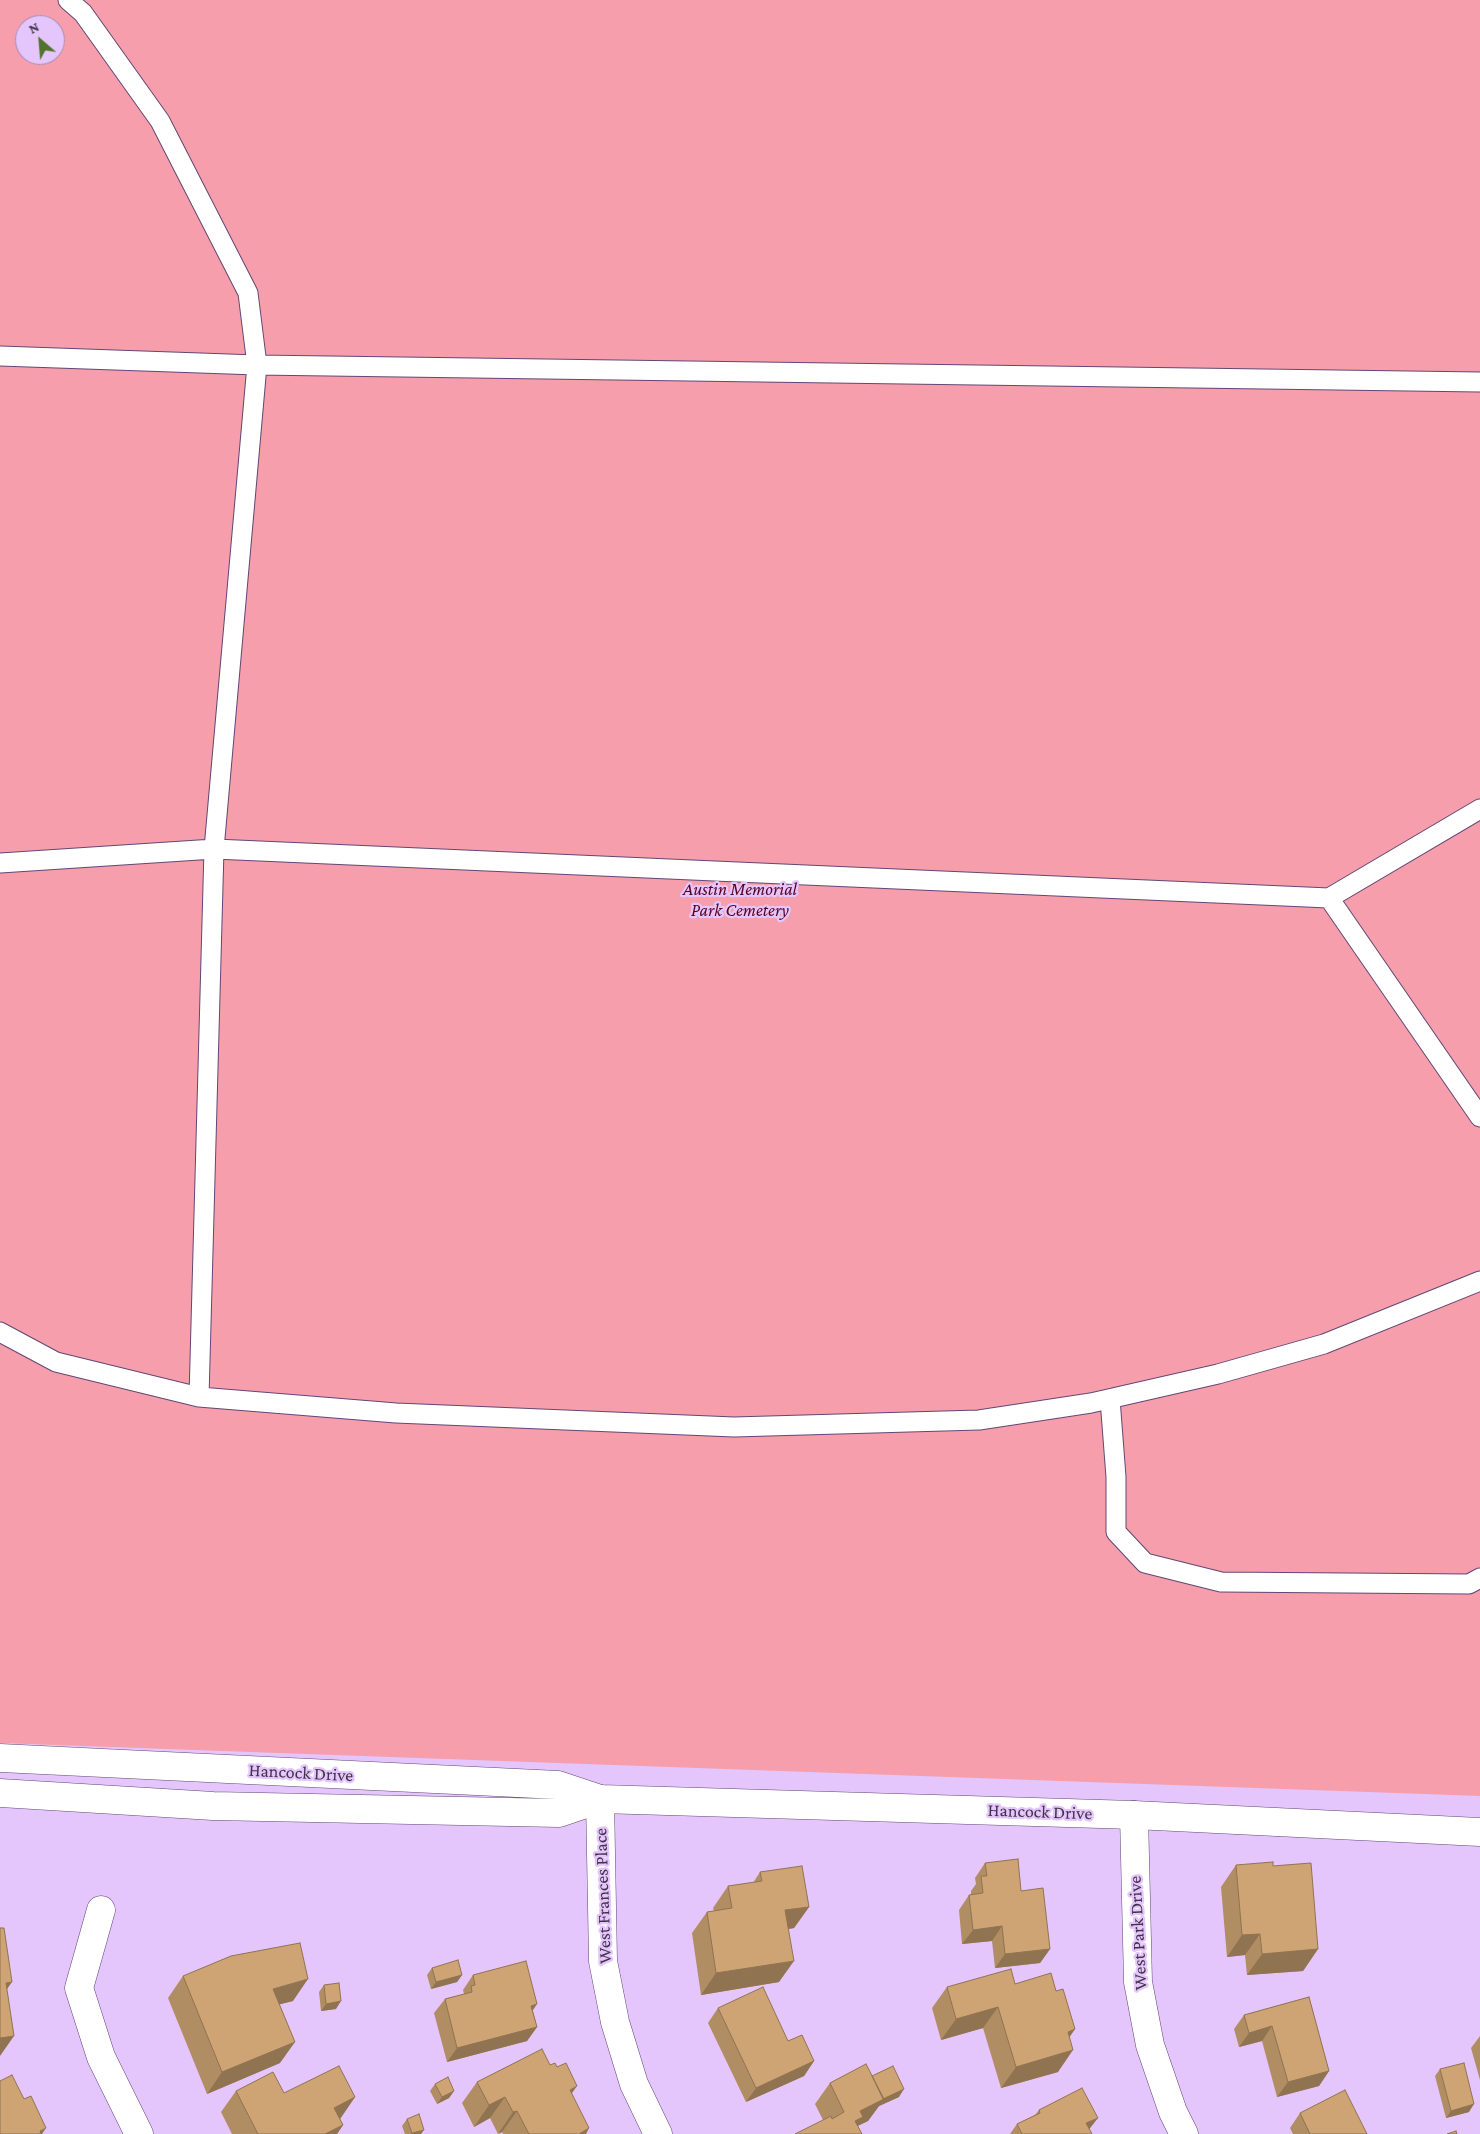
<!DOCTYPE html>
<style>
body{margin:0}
#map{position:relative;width:1480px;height:2134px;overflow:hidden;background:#e4c5fc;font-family:"Crimson Pro",serif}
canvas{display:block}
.north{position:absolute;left:15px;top:15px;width:50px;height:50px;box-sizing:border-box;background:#e4c5fc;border:1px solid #a28bb4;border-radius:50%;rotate:333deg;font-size:14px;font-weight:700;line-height:20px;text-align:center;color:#403349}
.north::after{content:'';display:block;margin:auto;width:18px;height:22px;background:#52732b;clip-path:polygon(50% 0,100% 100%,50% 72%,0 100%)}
</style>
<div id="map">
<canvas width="1480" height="2134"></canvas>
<div class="north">N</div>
</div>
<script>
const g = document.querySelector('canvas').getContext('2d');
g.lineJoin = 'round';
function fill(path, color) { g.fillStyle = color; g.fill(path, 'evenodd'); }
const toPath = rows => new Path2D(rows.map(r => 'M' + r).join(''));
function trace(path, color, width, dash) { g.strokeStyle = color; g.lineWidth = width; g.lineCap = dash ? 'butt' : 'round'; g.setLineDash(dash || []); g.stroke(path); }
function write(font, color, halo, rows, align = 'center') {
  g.font = font + ' "Crimson Pro",serif'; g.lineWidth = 4.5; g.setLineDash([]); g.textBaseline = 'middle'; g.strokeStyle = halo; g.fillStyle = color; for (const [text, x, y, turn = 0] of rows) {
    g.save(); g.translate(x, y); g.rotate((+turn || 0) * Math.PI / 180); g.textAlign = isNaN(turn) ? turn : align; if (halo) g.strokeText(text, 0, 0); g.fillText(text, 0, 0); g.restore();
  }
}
fill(toPath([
 [0,0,1480,0,1480,1796,0,1743],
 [25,25,55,25,55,55,25,55]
]), '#f69eab');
const service = toPath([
 [0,356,257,365,248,293,160,121,83,13,68,0],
 [0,863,214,849,1329,898,1480,809],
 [1329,898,1480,1117],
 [0,1332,56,1362,199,1397,396,1413,734,1427,979,1420,1091,1403,1218,1374,1324,1344,1480,1281],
 [199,1397,214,849,257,365,1480,382],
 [1110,1399,1116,1477,1116,1532,1145,1563,1221,1582,1469,1584,1480,1578]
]);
const minor = toPath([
 [600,1799,603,1961,615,2022,634,2084,658,2134],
 [1134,1815,1138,1982,1150,2045,1173,2112,1184,2134],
 [101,1910,79,1988,101,2057,139,2134]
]);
const tertiary = toPath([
 [0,1758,558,1785,600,1799,1134,1815,1480,1832],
 [0,1793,213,1806,559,1813,600,1799]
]);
trace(service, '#624776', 21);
trace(minor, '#624776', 29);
trace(tertiary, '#624776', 29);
trace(service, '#fff', 19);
trace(minor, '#fff', 28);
trace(tertiary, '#fff', 28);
fill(toPath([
 [985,1863,1021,1891,1050,1949,1040,1963,995,1968,992,1941,962,1944,959,1910,969,1895,971,1895,971,1891,976,1884,975,1878],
 [1236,1865,1273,1866,1318,1949,1303,1971,1247,1975,1245,1955,1227,1957,1221,1887],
 [760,1872,809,1907,794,1928,788,1929,779,1982,701,1995,692,1933,707,1912,714,1911,713,1908,728,1886,753,1883],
 [432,1968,462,1975,457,1982,431,1989,427,1975],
 [473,1975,533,2011,537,2027,527,2041,447,2062,434,2013,445,1999,464,1994,463,1990],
 [183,1976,293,2001,279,2004,280,2063,207,2094,168,1998],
 [324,1985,336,2009,321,2011,319,1992],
 [947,1987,1056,1991,1075,2029,1069,2037,1058,2072,1001,2088,983,2028,941,2040,932,2008],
 [1309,1997,1329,2071,1319,2086,1277,2097,1262,2041,1239,2047,1234,2029,1244,2015],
 [718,2008,788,2041,814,2061,804,2076,746,2102,708,2023],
 [1480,2036,1480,2080,1471,2048],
 [550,2065,572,2094,586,2134,503,2134,502,2132,498,2134,490,2118,474,2127,462,2103,477,2082],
 [1440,2069,1469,2112,1446,2118,1435,2076],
 [872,2076,899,2097,879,2106,868,2121,858,2126,823,2120,815,2104,830,2083],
 [435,2084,454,2091,449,2098,437,2104,430,2091],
 [236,2091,284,2093,355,2097,340,2119,343,2125,337,2134,232,2134,221,2112],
 [1039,2110,1089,2129,1092,2134,1010,2134,1017,2124,1035,2115],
 [1300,2113,1367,2134,1293,2134,1290,2128],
 [407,2119,421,2134,405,2134,402,2126]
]), '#b18d64');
fill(toPath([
 [809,1907,794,1928,770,1932,785,1910],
 [1002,1926,992,1941,962,1944,973,1930],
 [1260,1934,1245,1955,1227,1957,1242,1935],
 [1050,1949,1040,1963,995,1968,1005,1954],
 [1318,1949,1303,1971,1247,1975,1262,1954],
 [794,1961,779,1982,701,1995,716,1973],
 [462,1975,457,1982,431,1989,436,1982],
 [308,1979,293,2001,258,2010,273,1989],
 [12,1982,0,1999,6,1983],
 [341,2001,336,2009,321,2011,326,2004],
 [537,2004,527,2019,531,2006],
 [998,2007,983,2028,941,2040,956,2019],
 [1272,2026,1262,2041,1239,2047,1249,2033],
 [537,2027,527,2041,447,2062,457,2048],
 [1075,2029,1060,2051,1068,2032],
 [14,2036,0,2056,0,2038],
 [295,2042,280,2063,207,2094,222,2072],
 [1073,2050,1058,2072,1001,2088,1016,2067],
 [814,2061,804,2076,746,2102,756,2088],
 [1329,2071,1319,2086,1277,2097,1288,2082],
 [577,2086,562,2107,570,2090],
 [904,2089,899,2097,879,2106,868,2121,857,2126,846,2134,860,2111,876,2102],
 [454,2091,449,2098,437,2104,442,2097],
 [355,2097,340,2119,334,2108],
 [505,2097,490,2118,474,2127,489,2105],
 [1474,2104,1469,2112,1446,2118,1451,2111],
 [517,2111,502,2132,498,2134,513,2112],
 [1098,2118,1087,2132,1086,2123],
 [343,2125,337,2134,325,2134],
 [46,2128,42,2134,38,2134,40,2131],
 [589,2128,586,2134,579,2134],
 [424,2130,421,2134,411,2134,412,2133]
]), '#907351');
const building = toPath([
 [1018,1859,1021,1891,1043,1888,1050,1949,1005,1954,1002,1926,973,1930,969,1895,983,1893,981,1876,987,1876,985,1863,1018,1859],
 [1273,1862,1273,1866,1311,1863,1318,1949,1262,1954,1260,1934,1242,1935,1236,1865,1273,1862],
 [802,1866,809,1907,785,1910,794,1961,716,1973,707,1912,732,1908,728,1886,762,1881,760,1872,802,1866],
 [0,1928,4,1928,12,1982,6,1983,14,2036,0,2038,0,1928],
 [300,1943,308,1979,273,1989,295,2042,222,2072,183,1976,231,1956,300,1943],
 [458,1960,462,1975,436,1982,432,1968,458,1960],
 [526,1961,537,2004,531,2006,537,2027,457,2048,445,1999,472,1992,471,1986,475,1985,473,1975,526,1961],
 [1011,1969,1015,1984,1051,1973,1056,1991,1063,1989,1075,2029,1068,2032,1073,2050,1016,2067,998,2007,956,2019,947,1987,1011,1969],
 [339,1983,341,2001,326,2004,324,1985,339,1983],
 [763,1987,788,2041,802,2035,814,2061,756,2088,718,2008,763,1987],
 [1309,1997,1329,2071,1288,2082,1272,2026,1249,2033,1244,2015,1309,1997],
 [542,2049,550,2065,555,2063,557,2067,566,2063,577,2086,570,2090,589,2128,579,2134,529,2134,517,2111,513,2112,505,2097,489,2105,477,2082,542,2049],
 [1464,2063,1474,2104,1451,2111,1440,2069,1464,2063],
 [866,2064,884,2099,860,2111,863,2117,855,2121,862,2134,795,2134,831,2116,832,2119,844,2112,830,2083,866,2064],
 [339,2066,355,2097,334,2108,343,2125,325,2134,258,2134,236,2091,273,2072,284,2093,339,2066],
 [893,2066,904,2089,883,2099,872,2076,893,2066],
 [12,2075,24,2099,31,2096,46,2128,40,2131,41,2134,0,2134,0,2081,12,2075],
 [448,2077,454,2091,442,2097,435,2084,448,2077],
 [1082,2088,1098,2118,1086,2123,1092,2134,1022,2134,1017,2124,1040,2113,1039,2110,1082,2088],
 [1345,2090,1367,2134,1310,2134,1300,2113,1345,2090],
 [419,2114,424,2130,412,2133,407,2119,419,2114],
 [1456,2131,1457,2134,1447,2134,1456,2131]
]);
fill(building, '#cea474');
trace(building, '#907351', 1);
write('italic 18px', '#59001e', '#e4c5fc', [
 ["Austin Memorial",740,889],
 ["Park Cemetery",740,910]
]);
write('18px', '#403349', '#e4c5fc', [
 ["Hancock Drive",301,1773,3],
 ["Hancock Drive",1040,1812,2],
 ["West Frances Place",603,1896,-92],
 ["West Park Drive",1138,1933,-93]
]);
</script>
